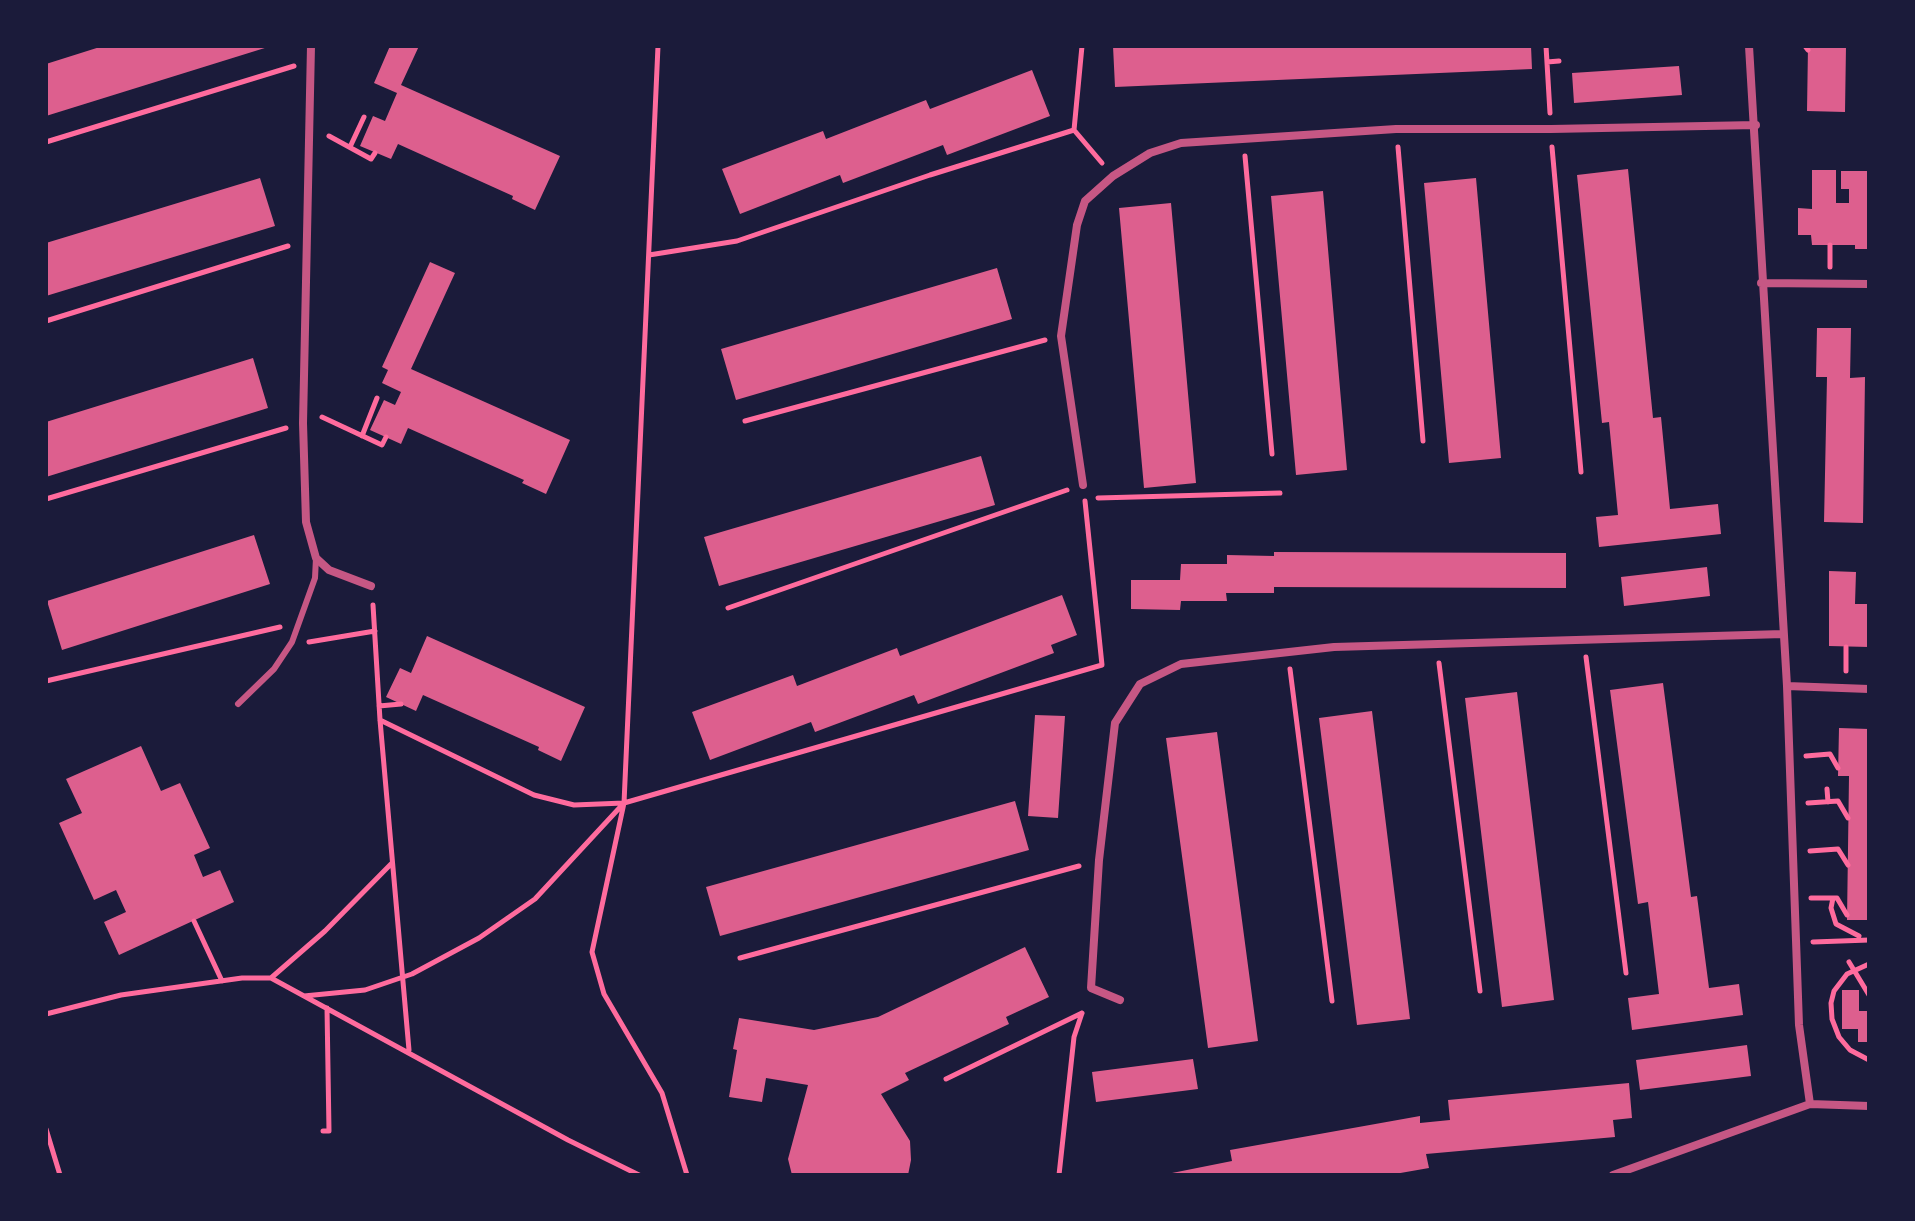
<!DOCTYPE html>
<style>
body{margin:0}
#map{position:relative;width:1915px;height:1221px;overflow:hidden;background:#1b1b3a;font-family:Inter,sans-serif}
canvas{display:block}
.frame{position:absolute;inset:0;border:48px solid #1b1b3a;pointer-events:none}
</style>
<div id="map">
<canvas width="1915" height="1221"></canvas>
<div class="frame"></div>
</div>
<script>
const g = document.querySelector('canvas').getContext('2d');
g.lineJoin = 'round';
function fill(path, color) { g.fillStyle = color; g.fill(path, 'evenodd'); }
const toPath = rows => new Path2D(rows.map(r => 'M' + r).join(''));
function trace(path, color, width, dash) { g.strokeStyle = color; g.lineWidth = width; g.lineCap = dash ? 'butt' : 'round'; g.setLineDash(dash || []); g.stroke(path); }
fill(toPath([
 [103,46,268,46,268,47,46,116,46,64],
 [390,46,419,46,401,85,560,156,535,210,512,199,513,196,398,144,391,159,360,146,373,116,385,121,397,93,374,83],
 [1113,46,1531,46,1532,69,1115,87],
 [1808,46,1846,46,1845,112,1807,111],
 [1679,66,1682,95,1574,103,1572,73],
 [1032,70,1050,116,947,155,943,145,843,183,840,175,740,214,722,169,823,131,826,139,926,100,930,109],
 [1628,169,1653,418,1661,417,1670,509,1718,504,1721,534,1599,547,1596,517,1618,515,1609,422,1602,423,1577,175],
 [1812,170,1836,170,1836,203,1849,203,1849,189,1841,189,1841,171,1869,171,1869,249,1855,249,1855,245,1812,245,1811,235,1798,235,1798,208,1812,209],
 [260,178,275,226,46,296,46,243],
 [1476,178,1501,458,1449,463,1424,183],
 [1323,191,1347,470,1296,475,1271,196],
 [1171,203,1196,483,1144,488,1119,208],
 [430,262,455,273,411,369,570,440,546,494,522,483,524,480,408,428,401,444,370,430,384,400,395,405,401,392,382,383,388,370,382,367],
 [997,268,1012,319,736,400,721,349],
 [1817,328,1851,328,1850,378,1865,377,1863,523,1824,522,1827,377,1816,377],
 [253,358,268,408,46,477,46,422],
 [981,456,995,505,719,586,704,537],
 [254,535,270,584,62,650,47,601],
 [1274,552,1566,553,1566,588,1274,587,1274,593,1226,593,1227,601,1181,601,1180,610,1131,609,1131,580,1180,580,1181,564,1227,564,1227,555,1274,556],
 [1707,567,1710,596,1624,606,1621,577],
 [1829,571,1856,572,1855,604,1869,604,1869,647,1829,646],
 [1062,595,1077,635,1051,645,1054,653,918,704,914,695,815,732,811,722,710,760,692,712,793,675,797,686,897,648,900,656],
 [427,636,585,707,561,761,538,750,539,747,423,695,416,711,386,697,400,668,411,673],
 [1663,683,1691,897,1697,896,1709,988,1739,984,1743,1015,1632,1030,1628,998,1659,994,1648,902,1638,904,1610,690],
 [1517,692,1554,1000,1502,1007,1465,698],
 [1372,711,1410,1019,1357,1025,1319,718],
 [1035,715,1065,716,1058,818,1028,816],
 [1839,728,1869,729,1869,920,1847,920,1849,776,1838,776],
 [1217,732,1258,1041,1208,1048,1166,738],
 [141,746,161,791,180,783,210,848,194,855,203,877,220,870,234,902,119,955,104,922,126,912,116,890,94,900,59,823,82,813,66,779],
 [1015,801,1029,850,720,936,706,887],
 [1025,947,1049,997,1006,1017,1009,1024,905,1073,909,1080,881,1094,910,1141,911,1160,908,1175,792,1175,788,1159,808,1085,766,1078,762,1102,729,1097,737,1050,733,1049,739,1018,814,1030,878,1017],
 [1842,990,1859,990,1859,1011,1869,1011,1869,1042,1858,1042,1858,1029,1842,1029],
 [1747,1045,1751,1076,1640,1090,1636,1060],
 [1193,1059,1198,1089,1096,1102,1092,1072],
 [1629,1083,1632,1118,1613,1120,1615,1137,1426,1154,1429,1168,1389,1175,1162,1175,1232,1161,1230,1150,1420,1116,1420,1123,1450,1120,1448,1100]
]), '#dd5f8e');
trace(toPath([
 [1546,46,1550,113],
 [1805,46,1808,50],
 [1547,62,1559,61],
 [1074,130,1082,46],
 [329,136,371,159,375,153],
 [46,142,294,66],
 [350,147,364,117],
 [1398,147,1423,441],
 [1552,147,1581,472],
 [1245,156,1272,454],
 [649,255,737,241,930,175,1074,130,1102,163],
 [1830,267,1830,245],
 [46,321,288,246],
 [322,417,382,445,386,437],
 [745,421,1045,340],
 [362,436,377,398],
 [1098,498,1280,493],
 [46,499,286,428],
 [373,605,380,720,409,1050],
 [728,608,1067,490],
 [309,642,375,631],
 [1586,657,1626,973],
 [1439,663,1480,991],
 [1290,669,1332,1001],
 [1846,671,1846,647],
 [46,681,280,627],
 [379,706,401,704],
 [380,720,534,795,574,805,624,803,592,952,604,994,662,1093,687,1175],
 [1806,756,1830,754,1838,768],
 [1827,789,1828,802],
 [624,803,658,46],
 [1808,803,1838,801,1848,818],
 [1810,851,1838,849,1848,865],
 [1811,898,1837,898,1847,915],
 [1833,898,1831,908,1836,924,1859,936],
 [194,921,222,981],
 [1813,942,1869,940],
 [740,958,1079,866],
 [1849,962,1869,995],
 [1869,964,1847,974,1834,991,1831,1003,1832,1019,1839,1037,1850,1050,1869,1060],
 [271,978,325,931,391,864],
 [304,996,365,990,412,974,479,938,535,899,624,803,1102,665,1085,501],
 [46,1014,121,995,242,978,271,978,568,1140,639,1175],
 [946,1079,1082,1013],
 [46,1129,60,1175],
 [323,1131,329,1131,327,1008],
 [1059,1175,1074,1037,1082,1013]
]), '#ff6b9d', 5);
trace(toPath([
 [238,704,274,669,292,642,315,578,316,558]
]), '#c65784', 6);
trace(toPath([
 [311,46,303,423,306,522,316,558,329,570,371,586],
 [1749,46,1787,686,1799,1025,1810,1104],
 [1761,283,1869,284],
 [1083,485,1061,336,1077,225,1085,201,1113,176,1150,153,1181,143,1396,129,1551,129,1756,125],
 [1787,686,1869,689],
 [1120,1000,1091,988,1099,860,1115,723,1140,684,1181,664,1334,647,1783,634],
 [1613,1175,1810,1104,1869,1106]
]), '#c65784', 8);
</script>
